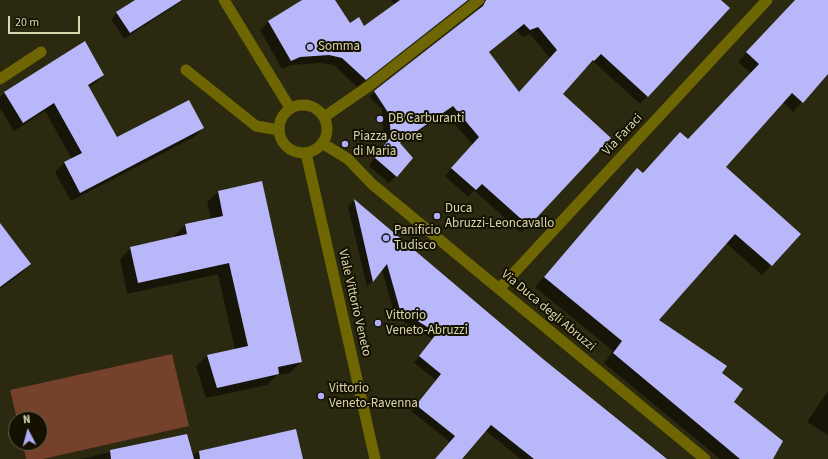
<!DOCTYPE html>
<style>
body{margin:0}
#map{position:relative;width:828px;height:459px;overflow:hidden;background:#2b290f;font-family:"Source Sans 3",sans-serif}
canvas{display:block}
.north{position:absolute;left:8px;top:411px;width:40px;height:40px;box-sizing:border-box;background:#141100;border:1px solid #636046;border-radius:50%;rotate:354deg;font-size:11px;font-weight:700;line-height:16px;text-align:center;color:#d9d7af}
.north::after{content:'';display:block;margin:auto;width:14px;height:18px;background:#b0aefa;clip-path:polygon(50% 0,100% 100%,50% 72%,0 100%)}
.scale{position:absolute;left:8px;top:16px;width:72px;height:18px;box-sizing:border-box;border:2px solid #d9d7af;border-top:0;padding-left:5px;font-size:12px;line-height:14px;white-space:nowrap;color:#d9d7af;-webkit-text-stroke:3px #141100;paint-order:stroke}
</style>
<div id="map">
<canvas width="828" height="459"></canvas>
<div class="north">N</div>
<div class="scale">20 m</div>
</div>
<script>
const g = document.querySelector('canvas').getContext('2d');
g.lineJoin = 'round';
function fill(path, color) { g.fillStyle = color; g.fill(path, 'evenodd'); }
const toPath = rows => new Path2D(rows.map(r => 'M' + r).join(''));
function trace(path, color, width, dash) { g.strokeStyle = color; g.lineWidth = width; g.lineCap = dash ? 'butt' : 'round'; g.setLineDash(dash || []); g.stroke(path); }
function write(font, color, halo, rows, align = 'center') {
  g.font = font + ' "Source Sans 3",sans-serif'; g.lineWidth = 4; g.setLineDash([]); g.textBaseline = 'middle'; g.strokeStyle = halo; g.fillStyle = color; for (const [text, x, y, turn = 0] of rows) {
    g.save(); g.translate(x, y); g.rotate((+turn || 0) * Math.PI / 180); g.textAlign = isNaN(turn) ? turn : align; if (halo) g.strokeText(text, 0, 0); g.fillText(text, 0, 0); g.restore();
  }
}
fill(toPath([
 [172,354,189,426,43,459,26,459,23,443,40,443,40,419,17,419,10,390]
]), '#75412a');
fill(toPath([
 [137,0,184,0,124,39,111,19,117,13],
 [304,0,334,0,378,69,357,87,334,65,320,63,291,65,282,69,260,30,268,22],
 [391,0,470,0,466,2,397,56,377,20,395,5],
 [470,0,719,0,729,8,640,104,593,61,586,68,585,67,561,94,610,138,521,233,474,190,468,197,445,176,473,145,445,113,400,144,396,176,389,183,369,166,384,144,382,109,369,97,377,90,477,11,479,7,475,1],
 [516,30,523,37,530,34,550,58,519,93,489,53],
 [795,0,828,0,828,73,793,112,783,102,725,167,800,234,762,275,726,243,657,320,720,373,733,402,771,459,720,459,604,363,613,351,535,287,637,169,642,174,688,140,751,73,738,62],
 [103,75,94,84,88,87,117,139,203,128,194,137,71,201,55,172,64,163,72,159,45,111,14,131,0,108,0,97,5,92],
 [218,192,301,362,290,373,277,375,267,385,206,398,196,366,207,356,235,350,218,274,127,294,120,259,131,248,175,238,174,236,185,225,211,219,207,202],
 [354,201,542,359,664,459,521,459,485,430,461,459,435,459,450,442,411,411,436,380,414,363,432,339,395,316,382,270,367,287,348,206],
 [0,239,30,264,19,275,0,289],
 [828,391,828,435,807,422],
 [295,430,302,459,80,459,187,435,192,454]
]), '#0007');
fill(toPath([
 [135,0,182,0,130,33,116,12],
 [302,0,335,0,350,23,359,17,364,26,400,0,468,0,366,80,342,58,329,55,300,57,291,61,268,21],
 [486,0,721,0,730,8,648,97,601,54,594,61,593,60,563,94,611,138,529,226,482,184,476,190,451,168,479,137,453,106,400,143,413,158,397,177,375,158,391,136,389,114,374,91,483,6],
 [524,24,530,30,538,27,557,50,519,92,489,52],
 [795,0,828,0,828,74,803,103,792,93,726,167,801,234,772,266,735,234,659,320,727,366,722,373,743,389,734,402,783,441,773,459,740,459,613,353,622,341,544,277,637,168,643,173,680,132,688,139,759,64,746,52],
 [85,41,104,75,88,85,117,137,189,100,204,128,80,193,64,162,82,153,54,103,23,123,4,92],
 [262,181,302,362,278,367,279,374,217,388,207,355,248,346,229,263,138,283,130,247,187,234,185,224,223,216,218,191],
 [354,199,543,359,667,459,534,459,491,425,462,459,435,459,455,436,416,405,441,374,419,356,437,333,400,310,387,264,373,282],
 [0,223,31,264,0,287],
 [296,429,303,459,200,459,199,451],
 [187,434,194,459,111,459,110,450]
]), '#b8b7fa');
trace(toPath([
 [186,70,256,126,279,130],
 [0,79,41,52],
 [324,117,369,86,479,0],
 [499,289,767,0]
]), '#6d6602', 11);
trace(toPath([
 [224,0,290,108],
 '279 129a24 24 0 1 1 48 0a24 24 0 1 1-48 0Z',
 [322,143,348,159,372,184,705,459],
 [306,153,375,459]
]), '#6d6602', 11);
for (const [x, y, r, color] of [
 [310,47,4,"#b0aefa"],
 [380,119,4,"#b0aefa"],
 [345,144,4,"#b0aefa"],
 [437,216,4,"#b0aefa"],
 [386,238,4,"#b0aefa"],
 [378,323,4,"#b0aefa"],
 [321,396,4,"#b0aefa"]
]) { const dot = new Path2D(); dot.arc(x, y, r, 0, 2 * Math.PI); g.fillStyle = color; g.fill(dot); trace(dot, '#141100', 1.5); }
write('13px', '#d9d7af', '#141100', [
 ["Somma",318,47],
 ["DB Carburanti",388,119],
 ["Piazza Cuore",353,137],
 ["di Maria",353,152],
 ["Duca",445,209],
 ["Abruzzi-Leoncavallo",445,224],
 ["Panificio",394,231],
 ["Tudisco",394,246],
 ["Vittorio",386,316],
 ["Veneto-Abruzzi",386,331],
 ["Vittorio",329,389],
 ["Veneto-Ravenna",329,404]
], 'left');
write('13px', '#d9d7af', '#141100', [
 ["Via Faraci",623,135,-47],
 ["Viale Vittorio Veneto",354,303,77],
 ["Via Duca degli Abruzzi",548,311,40]
]);
</script>
